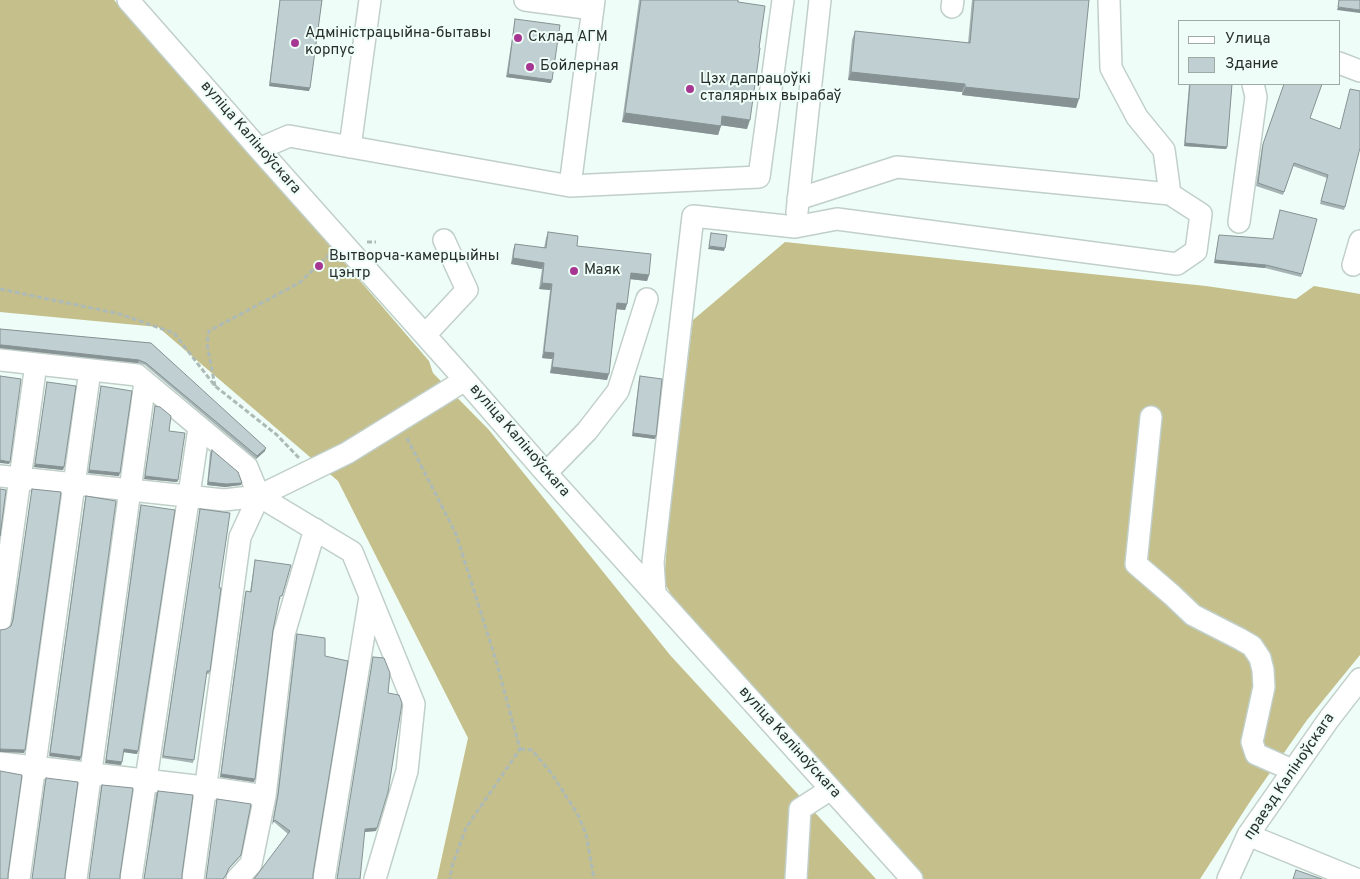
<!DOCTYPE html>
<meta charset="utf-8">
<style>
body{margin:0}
#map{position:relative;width:1360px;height:879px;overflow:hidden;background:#eefdf7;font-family:Overpass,sans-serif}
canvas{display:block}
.legend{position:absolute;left:1178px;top:20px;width:162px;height:65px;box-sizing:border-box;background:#eefdf7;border:1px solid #9faaa5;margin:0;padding:6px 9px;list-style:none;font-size:15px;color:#282e2b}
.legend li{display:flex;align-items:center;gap:10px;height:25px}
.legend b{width:25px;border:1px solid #9faaa5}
</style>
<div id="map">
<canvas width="1360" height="879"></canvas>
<ul class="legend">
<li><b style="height:6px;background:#fff"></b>Улица</li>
<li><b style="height:14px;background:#c0d0d2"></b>Здание</li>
</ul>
</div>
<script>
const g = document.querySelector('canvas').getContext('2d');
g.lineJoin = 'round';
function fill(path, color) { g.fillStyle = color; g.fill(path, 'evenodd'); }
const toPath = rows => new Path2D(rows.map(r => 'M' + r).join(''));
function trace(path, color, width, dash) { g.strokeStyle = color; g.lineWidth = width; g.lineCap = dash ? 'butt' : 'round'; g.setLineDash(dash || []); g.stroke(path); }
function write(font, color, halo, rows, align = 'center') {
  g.font = font + ' Overpass,sans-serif'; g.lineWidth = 4; g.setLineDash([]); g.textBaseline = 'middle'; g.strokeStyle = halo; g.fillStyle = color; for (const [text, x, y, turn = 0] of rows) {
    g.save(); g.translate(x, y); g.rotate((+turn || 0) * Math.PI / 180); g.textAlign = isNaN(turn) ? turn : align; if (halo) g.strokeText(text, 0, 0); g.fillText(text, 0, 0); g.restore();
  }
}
fill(toPath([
 [0,0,114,0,221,119,429,361,433,373,489,430,670,655,876,879,437,879,468,738,338,481,158,327,0,312],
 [785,242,1206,286,1296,299,1314,286,1360,294,1360,655,1307,720,1253,797,1200,879,923,879,678,607,664,582,670,505,693,320]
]), '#c4bf8b');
const minor = toPath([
 [128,0,259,149,465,380,546,473,912,879],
 [525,0,593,9],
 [952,7,953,0],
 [1339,63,1360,71],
 [350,147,370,0],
 [259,149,289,136,570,186,759,177,783,0],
 [570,186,594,0],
 [798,199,897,167,1170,194],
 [797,212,820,0],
 [1239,222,1256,97,1253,84],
 [1353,265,1360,241],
 [425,335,467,290,444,240],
 [0,360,137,375,247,467,259,496,352,552,414,704,407,771,375,879],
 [1151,417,1136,564,1172,595,1193,615,1240,639,1252,646,1260,658,1263,670,1264,687,1252,742,1256,754,1292,770],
 [546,473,587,431,618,391,647,299],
 [0,476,224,500,259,496,347,453,465,380],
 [655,593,653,562,693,216,795,227,837,219,1177,264,1196,251,1201,214,1170,194,1164,150,1137,117,1111,68,1109,0],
 [0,621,36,364],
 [0,763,204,787,265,796],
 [1248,835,1356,879],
 [19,879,90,370],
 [76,879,145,382],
 [131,879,199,428],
 [193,879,240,537,259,496],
 [237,879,251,864,265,796,284,634,315,529],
 [324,879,370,597],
 [796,879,800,809,831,789],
 [1228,879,1248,835,1329,719,1360,679]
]);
trace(minor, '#c1cfc9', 24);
trace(toPath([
 [367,242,376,242],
 [0,289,120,314,174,333,215,386,277,435,299,458],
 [215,386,207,344,209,331,299,283,329,255],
 [407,438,456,534,495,657,520,749,466,828,452,866,450,879],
 [520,749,532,750,552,774,578,815,586,834,594,879]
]), '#aebab5', 3, [5, 2.5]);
trace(minor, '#fff', 21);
fill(toPath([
 [280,0,322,0,309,91,269,86],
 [639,0,738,0,747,129,721,125,718,135,622,122],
 [972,0,1089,0,1076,108,962,95,962,92,848,80,852,40,855,31,968,43],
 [515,19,551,83,506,77],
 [1189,84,1232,84,1227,147,1226,149,1184,146],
 [1284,84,1310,118,1345,207,1344,210,1320,204,1327,178,1293,166,1283,195,1256,186,1262,147],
 [548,232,577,246,649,275,647,281,630,279,627,304,625,310,617,309,607,380,550,373,552,359,542,358,550,290,539,289,542,269,511,264,513,250,515,244,544,248,546,238],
 [1219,235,1302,274,1301,277,1265,268,1214,263],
 [0,329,151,343,265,451,256,459,145,365,138,363,1,348],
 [640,376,655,439,632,436,639,379],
 [47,382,64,467,63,470,34,467],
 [101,386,119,476,88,473],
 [155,406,169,431,178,480,177,482,144,479],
 [212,450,241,485,225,487,207,485,210,453],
 [32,489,24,753,6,629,11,626,12,622],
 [86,496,80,760,49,756,85,499],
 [141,505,137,754,123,752,121,765,105,763,140,508],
 [200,509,219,588,210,671,209,674,206,674,193,763,162,758],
 [255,560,281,599,279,599,273,630,254,782,220,777,245,594,246,591,250,592],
 [297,634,313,874,288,834,274,822,272,825,277,797,296,637],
 [373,657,388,693,376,831,365,832,337,879],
 [46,778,65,875,32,879,45,781],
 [102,785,120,875,89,879,101,788],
 [158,791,182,874,144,879,156,794],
 [217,799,241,855,239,858,228,870,224,879,206,879]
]), '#a5b3b5');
fill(toPath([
 [1338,7,1360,10,1360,13,1337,10],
 [851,72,965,84,962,92,848,80],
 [508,74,552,80,551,83,506,77],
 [270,83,310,88,309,91,269,86],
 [965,87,1079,99,1076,108,962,95],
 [625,113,721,126,718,135,622,122],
 [722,116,750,120,747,129,719,125],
 [1185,143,1227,147,1226,149,1184,146],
 [709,246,725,248,724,251,708,249],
 [513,258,544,263,542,269,511,264],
 [1215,260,1266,265,1265,268,1214,263],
 [631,273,649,275,647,281,629,279],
 [542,283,552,284,550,290,539,289],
 [617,303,627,304,625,310,615,309],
 [0,345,2,345,139,360,138,363,0,348],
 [544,352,554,353,552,359,542,358],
 [552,367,609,374,607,380,550,373],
 [633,433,656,436,655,439,632,436],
 [266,448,265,451,256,459,257,456],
 [0,460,10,462,9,464,0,463],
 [35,464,64,467,63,470,34,467],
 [89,470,120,473,119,476,88,473],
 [145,476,178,480,177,482,144,479],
 [208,482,242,483,241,485,225,487,207,485],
 [0,749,25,750,24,753,0,752],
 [124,749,138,751,137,754,123,752],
 [50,753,81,757,80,760,49,756],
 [106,760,122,762,121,765,105,763],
 [221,774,255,779,254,782,220,777],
 [377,828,376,831,364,832,365,829]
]), '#869293');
const building = toPath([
 [280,0,322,0,310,88,270,83,280,0],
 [641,0,738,0,738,2,765,6,759,48,760,48,750,120,722,116,721,126,625,113,641,0],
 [974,0,1089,0,1079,99,965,87,965,84,851,72,855,31,970,43,974,0],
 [1339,0,1360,0,1360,10,1338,7,1339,0],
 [515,19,560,25,552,80,508,74,515,19],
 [1190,84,1232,84,1227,147,1185,143,1190,84],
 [1284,84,1322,84,1310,118,1340,129,1350,89,1360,91,1360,148,1345,207,1321,201,1328,175,1294,163,1284,192,1258,183,1263,144,1284,84],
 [1280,210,1317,219,1302,274,1266,265,1215,260,1219,235,1273,239,1280,210],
 [548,232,578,236,577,246,651,254,649,275,631,273,627,304,617,303,609,374,552,367,554,353,544,352,552,284,542,283,544,263,513,258,515,244,546,248,548,232],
 [711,233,727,235,725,248,709,246,711,233],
 [0,329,151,343,266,448,257,456,146,363,139,360,2,345,0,345,0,329],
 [0,376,21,379,10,462,0,460,0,376],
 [640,376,662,379,656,436,633,433,640,376],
 [47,382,76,386,64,467,35,464,47,382],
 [101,386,132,391,120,473,89,470,101,386],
 [155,406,160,407,171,416,169,431,185,433,178,480,145,476,155,406],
 [212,450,238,472,242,483,226,484,208,482,212,450],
 [0,489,6,490,0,536,0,489],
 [32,489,61,492,25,750,0,749,0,630,6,629,11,626,13,620,32,489],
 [86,496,116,501,81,757,50,753,86,496],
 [141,505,175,510,138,751,124,749,122,762,106,760,141,505],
 [200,509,230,513,219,588,221,588,210,671,207,671,194,760,163,756,200,509],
 [255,560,291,565,282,596,280,596,273,630,255,779,221,774,246,591,251,592,255,560],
 [297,634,325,638,325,656,348,661,313,874,313,879,254,879,290,831,275,820,273,822,278,795,297,634],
 [373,657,384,658,390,673,388,693,399,695,402,703,388,792,377,828,365,829,360,879,337,879,373,657],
 [0,771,22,775,8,874,8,879,0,879,0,771],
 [46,778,78,782,65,875,65,879,32,879,46,778],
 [102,785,133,788,120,875,120,879,89,879,102,785],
 [158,791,193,795,182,874,182,879,144,879,158,791],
 [217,799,251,804,241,855,229,868,226,875,223,879,206,879,217,799],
 [1296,870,1322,879,1293,879,1296,870]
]);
fill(building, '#c0d0d2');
trace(building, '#869293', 1);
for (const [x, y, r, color] of [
 [518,38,5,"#a73693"],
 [295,43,5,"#a73693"],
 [530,67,5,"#a73693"],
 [690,89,5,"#a73693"],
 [319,266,5,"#a73693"],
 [574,271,5,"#a73693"]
]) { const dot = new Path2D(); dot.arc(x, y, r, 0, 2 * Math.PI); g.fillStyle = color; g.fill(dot); trace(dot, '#eefdf7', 2); }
write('15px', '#282e2b', '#eefdf7', [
 ["Адміністрацыйна-бытавы",305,34],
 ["корпус",305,51],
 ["Склад АГМ",528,38],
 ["Бойлерная",540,67],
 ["Цэх дапрацоўкі",700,80],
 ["сталярных вырабаў",700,97],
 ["Вытворча-камерцыйны",329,257],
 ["цэнтр",329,274],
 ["Маяк",584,271]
], 'left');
write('15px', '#282e2b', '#eefdf7', [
 ["вуліца Каліноўскага",250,138,49],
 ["вуліца Каліноўскага",519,441,49],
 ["вуліца Каліноўскага",789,743,48],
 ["праезд Каліноўскага",1290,777,-56]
]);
</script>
